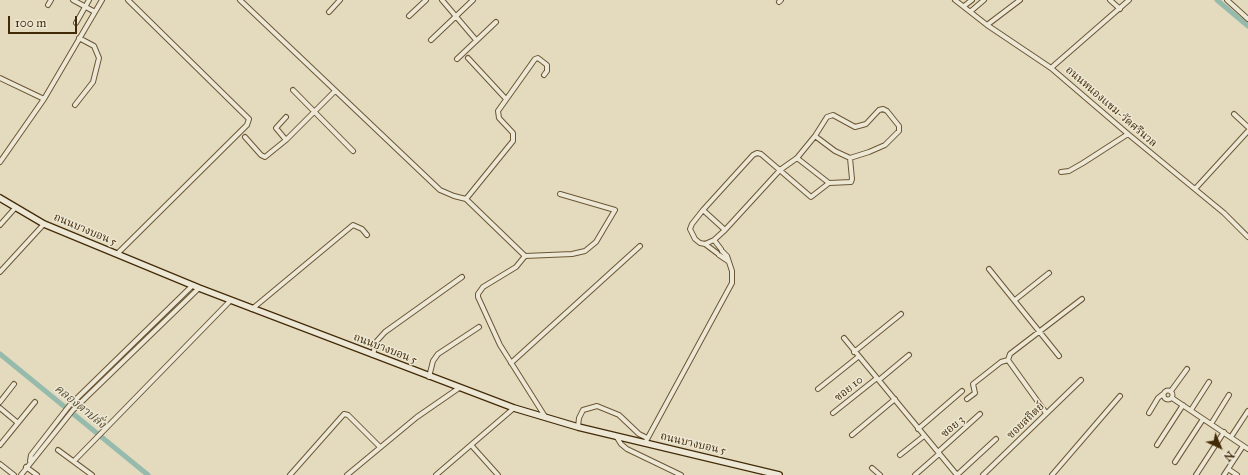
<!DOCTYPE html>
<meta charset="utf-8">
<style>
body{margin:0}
#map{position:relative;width:1248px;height:475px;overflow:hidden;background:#e4dbbe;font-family:"IM FELL Great Primer",serif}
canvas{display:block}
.north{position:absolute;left:1200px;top:427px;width:40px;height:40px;-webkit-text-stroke:3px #ede8d5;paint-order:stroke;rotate:136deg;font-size:11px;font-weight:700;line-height:16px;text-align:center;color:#432a07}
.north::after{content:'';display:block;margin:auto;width:14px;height:18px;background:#432a07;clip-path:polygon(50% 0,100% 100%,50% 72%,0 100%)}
.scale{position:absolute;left:8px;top:16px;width:69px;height:18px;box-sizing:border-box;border:2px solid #432a07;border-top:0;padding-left:5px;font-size:12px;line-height:14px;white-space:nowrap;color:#432a07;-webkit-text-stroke:3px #ede8d5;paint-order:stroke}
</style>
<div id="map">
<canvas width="1248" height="475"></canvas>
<div class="north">N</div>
<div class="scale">100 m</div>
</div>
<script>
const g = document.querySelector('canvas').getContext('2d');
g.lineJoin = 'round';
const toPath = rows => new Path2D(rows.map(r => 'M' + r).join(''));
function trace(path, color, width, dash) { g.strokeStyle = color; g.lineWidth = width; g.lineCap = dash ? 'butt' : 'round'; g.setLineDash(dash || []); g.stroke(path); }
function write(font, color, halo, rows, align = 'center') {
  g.font = font + ' "IM FELL Great Primer","Noto Serif Thai",serif'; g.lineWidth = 3; g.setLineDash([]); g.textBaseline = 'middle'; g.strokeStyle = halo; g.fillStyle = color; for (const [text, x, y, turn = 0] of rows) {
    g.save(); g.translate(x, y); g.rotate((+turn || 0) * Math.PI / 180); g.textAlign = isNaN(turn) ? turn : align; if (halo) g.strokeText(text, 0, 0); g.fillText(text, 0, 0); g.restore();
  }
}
trace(toPath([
 [1217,0,1248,26],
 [0,354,148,475]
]), '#96bbad', 5);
const minor = toPath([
 [73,0,95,12],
 [240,0,440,190,454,196,466,199,525,256],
 [442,0,476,40],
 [955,0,987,25,1051,68,1128,134,1224,213,1248,237],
 [1110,0,1120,9],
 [1227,0,1248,19],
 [779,2,781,0],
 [48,5,51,0],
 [964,6,972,0],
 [971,11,984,0],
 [329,12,340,0],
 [409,16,426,0],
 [76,23,89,0],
 [987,25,1020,0],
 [431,40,473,0],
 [468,58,506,99],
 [457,59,496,22],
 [1051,68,1129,0],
 [0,78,44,99,0,162],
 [293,90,353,151],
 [44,99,102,0],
 [75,105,93,82,99,58,94,46,79,38],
 [1234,114,1248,127],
 [245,137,261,155,265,157,286,140,335,91],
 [286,140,276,128,286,117],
 [797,158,829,183],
 [1061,172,1069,171,1083,163,1128,134],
 [1195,189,1248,131],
 [466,199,513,141,513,133,499,118,498,111,535,59,538,58,547,65,547,71,544,75],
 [703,210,692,224,690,229,695,239,700,243,705,244,714,240,725,230,780,170,797,158,815,136,835,151,850,158,869,152,885,145,899,131,899,126,887,111,883,109,879,110,866,124,855,127,833,115,827,117,815,136],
 [0,225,16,207],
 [725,230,703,210,753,155,757,153,761,154,811,197,829,183,851,182,852,179,850,158],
 [714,240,721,249],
 [705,244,717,253],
 [117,254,247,125,249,119,128,0],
 [719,255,728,261],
 [525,256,516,267,483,287,478,294,478,297,500,345,546,418],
 [525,256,572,254,585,251,596,242,615,210,560,194],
 [989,269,1059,356],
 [0,272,44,224],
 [1015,300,1049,273],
 [252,309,353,225,362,229,367,235],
 [844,338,957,475],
 [854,352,901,314],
 [373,355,376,342,385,332,462,277],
 [511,363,640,246],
 [429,377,433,361,438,354,479,327],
 [879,380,909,355],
 [818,389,858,357],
 '1163.5 395a4.5 4.5 0 1 1 9 0a4.5 4.5 0 1 1-9 0Z',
 [1171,391,1187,369],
 [1172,398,1248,449],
 [967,399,975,393,973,384,1001,362,1008,360],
 [0,402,14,384],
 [0,408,18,423],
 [1191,410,1209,382],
 [833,413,877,378],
 [1046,413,1008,360,1010,354,1082,299],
 [1149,413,1158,398,1163,394],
 [1211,424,1229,395],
 [578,427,579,418,583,410,597,406,619,415,639,434,647,438],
 [918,429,962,391],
 [852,435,895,399],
 [616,436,621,444,627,449,681,475],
 [1231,437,1248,411],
 [645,443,732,283,732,271,727,256,722,251],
 [0,445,35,402],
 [1157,445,1183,405],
 [472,446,498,475],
 [58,450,92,475],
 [938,452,980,414],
 [900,455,924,436],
 [30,461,31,455,69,406,193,285],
 [74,461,231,300],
 [1175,462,1203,419],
 [0,464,14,475],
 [26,467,37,475],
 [872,468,880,475],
 [1228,469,1237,475],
 [21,475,73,410,199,288],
 [290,475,344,414,348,415,380,447],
 [347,475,417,417,459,388],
 [436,475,514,408],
 [915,475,939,454],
 [957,475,996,439],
 [983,475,1081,380],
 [1052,475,1120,396],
 [1196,475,1224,432],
 [1224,475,1243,446]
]);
const secondary = toPath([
 [0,198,44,224,199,288,514,408,578,427,779,475]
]);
trace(minor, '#6b5635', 6);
trace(secondary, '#432a07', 8);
trace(minor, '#ede8d5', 4);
trace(secondary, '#ede8d5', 5.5);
write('11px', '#432a07', '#ede8d5', [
 ["ถนนหนองแขม-วัดศรีนวล",1111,107,41],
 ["ถนนบางบอน 5",85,230,23],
 ["ถนนบางบอน 5",385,349,21],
 ["ซอย 10",849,389,-39],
 ["ซอยสถิตย์",1026,421,-44],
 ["ซอย 3",953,427,-41],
 ["ถนนบางบอน 5",693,444,13]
]);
write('italic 12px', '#584e30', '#ede8d5', [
 ["คลองตาปลั่ง",80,407,39]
]);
</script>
